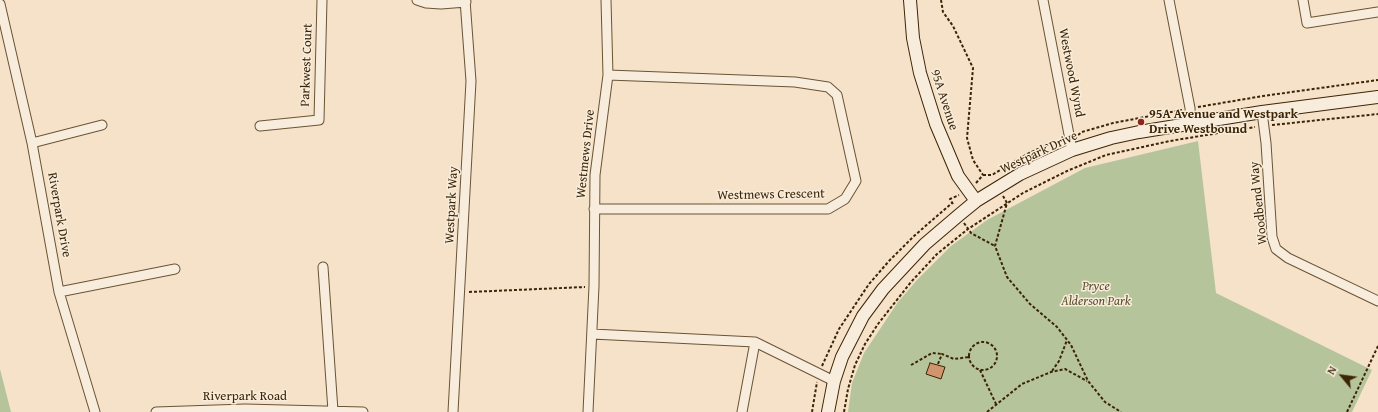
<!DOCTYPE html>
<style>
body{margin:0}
#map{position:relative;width:1378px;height:412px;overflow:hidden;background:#f5e2c9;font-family:"Gentium Book Plus",serif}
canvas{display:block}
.north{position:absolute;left:1322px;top:356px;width:40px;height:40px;-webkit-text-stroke:3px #f8ecdc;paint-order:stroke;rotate:299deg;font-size:11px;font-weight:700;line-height:16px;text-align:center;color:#3c2504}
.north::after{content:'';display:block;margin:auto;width:14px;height:18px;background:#3c2504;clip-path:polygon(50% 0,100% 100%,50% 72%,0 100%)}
</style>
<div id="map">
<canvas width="1378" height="412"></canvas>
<div class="north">N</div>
</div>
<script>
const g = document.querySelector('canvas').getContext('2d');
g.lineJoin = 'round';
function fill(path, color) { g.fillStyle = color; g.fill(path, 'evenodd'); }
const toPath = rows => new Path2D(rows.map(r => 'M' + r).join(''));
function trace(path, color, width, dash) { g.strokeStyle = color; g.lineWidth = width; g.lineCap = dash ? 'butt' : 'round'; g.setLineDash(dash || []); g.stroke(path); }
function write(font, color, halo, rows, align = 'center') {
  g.font = font + ' "Gentium Book Plus",serif'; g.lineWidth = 3; g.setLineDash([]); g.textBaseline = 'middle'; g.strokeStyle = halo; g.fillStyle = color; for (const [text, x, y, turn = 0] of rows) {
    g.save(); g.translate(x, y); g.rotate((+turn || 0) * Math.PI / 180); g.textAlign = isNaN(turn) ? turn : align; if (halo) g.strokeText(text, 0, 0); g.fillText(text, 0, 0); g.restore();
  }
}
fill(toPath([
 [1198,141,1216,293,1372,370,1352,412,848,412,852,383,864,353,898,302,917,280,951,246,987,220,1085,168],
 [0,369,11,412,0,412]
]), '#b6c49b');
const building = toPath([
 [930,363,945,367,941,379,926,374,930,363]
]);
fill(building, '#d0956f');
trace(building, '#3c2504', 1);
const street = toPath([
 [417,0,426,3,441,4,466,2],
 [1043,0,1072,150],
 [1169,0,1190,108,1191,124],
 [1303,0,1307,23,1378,12],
 [0,4,32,143,59,292,95,412],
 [1262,112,1266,143,1272,237,1276,249,1288,258,1378,301],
 [260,126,319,120,322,0],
 [32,143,102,125],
 [594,209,828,209,845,199,856,181,837,95,828,87,795,82,608,75],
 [323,267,333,411],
 [59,292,175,269],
 [592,334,755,342,834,381],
 [156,412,245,409,363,412],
 [453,412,471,81,465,0],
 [588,412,594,286,595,175,608,75,606,0],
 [742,412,755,342]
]);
const secondary = toPath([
 [910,0,913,38,920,73,936,124,958,176,976,201],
 [828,412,834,381,842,357,863,316,883,289,925,244,959,215,976,201,1020,174,1072,150,1111,138,1139,132,1262,112,1378,97]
]);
trace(street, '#6a5435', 11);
trace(secondary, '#3c2504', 14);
trace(toPath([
 [941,0,943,12,953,26,973,68,967,138,973,160,983,175],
 [1198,107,1263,96,1378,80],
 [1272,125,1378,114],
 [1078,135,1082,132,1113,123,1182,110],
 [983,175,992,175,1029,153,1047,145,1054,146],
 [976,183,983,175],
 [1003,196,1007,203,995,246,1007,277,1030,304,1057,327,1071,345,1088,381,1105,402,1121,412],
 [953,204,950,199,959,195],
 [964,223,971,233,995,246],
 [469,292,585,287],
 '969 356a14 14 0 1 1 28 0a14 14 0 1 1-28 0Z',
 [938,364,942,354,954,359,969,357],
 [911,365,932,353,942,354],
 [822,366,839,329,869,284,889,261,914,236,952,203],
 [980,370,996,404],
 [1052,371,1059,361,1067,340],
 [812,412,817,382],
 [844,412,848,389,855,365,865,344,878,324,911,282,937,254,968,229,1023,193,1067,171,1106,155,1170,141,1255,127],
 [987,412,1022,384,1051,372,1065,369,1087,381],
 [1347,412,1378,346]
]), '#3c2504', 2, [3, 2]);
trace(street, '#f8ecdc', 9);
trace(secondary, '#f8ecdc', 12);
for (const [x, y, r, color] of [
 [1141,122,4,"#8f2418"]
]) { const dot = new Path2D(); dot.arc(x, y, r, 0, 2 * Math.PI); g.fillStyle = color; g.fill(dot); trace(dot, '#f8ecdc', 1.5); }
write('13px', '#3c2504', '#f8ecdc', [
 ["Parkwest Court",307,65,-88],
 ["Westwood Wynd",1071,73,79],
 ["95A Avenue",944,100,72],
 ["Westpark Drive",1039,153,-25],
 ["Westmews Drive",586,154,-84],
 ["Westmews Crescent",771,195,-1],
 ["Woodbend Way",1259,203,-96],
 ["Westpark Way",452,205,-87],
 ["Riverpark Drive",59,215,80],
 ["Riverpark Road",245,397]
]);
write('bold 13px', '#3c2504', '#f8ecdc', [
 ["95A Avenue and Westpark",1149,115],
 ["Drive Westbound",1149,130]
], 'left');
write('italic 13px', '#5a4d2a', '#f8ecdc', [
 ["Pryce",1096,287],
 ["Alderson Park",1096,302]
]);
</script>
